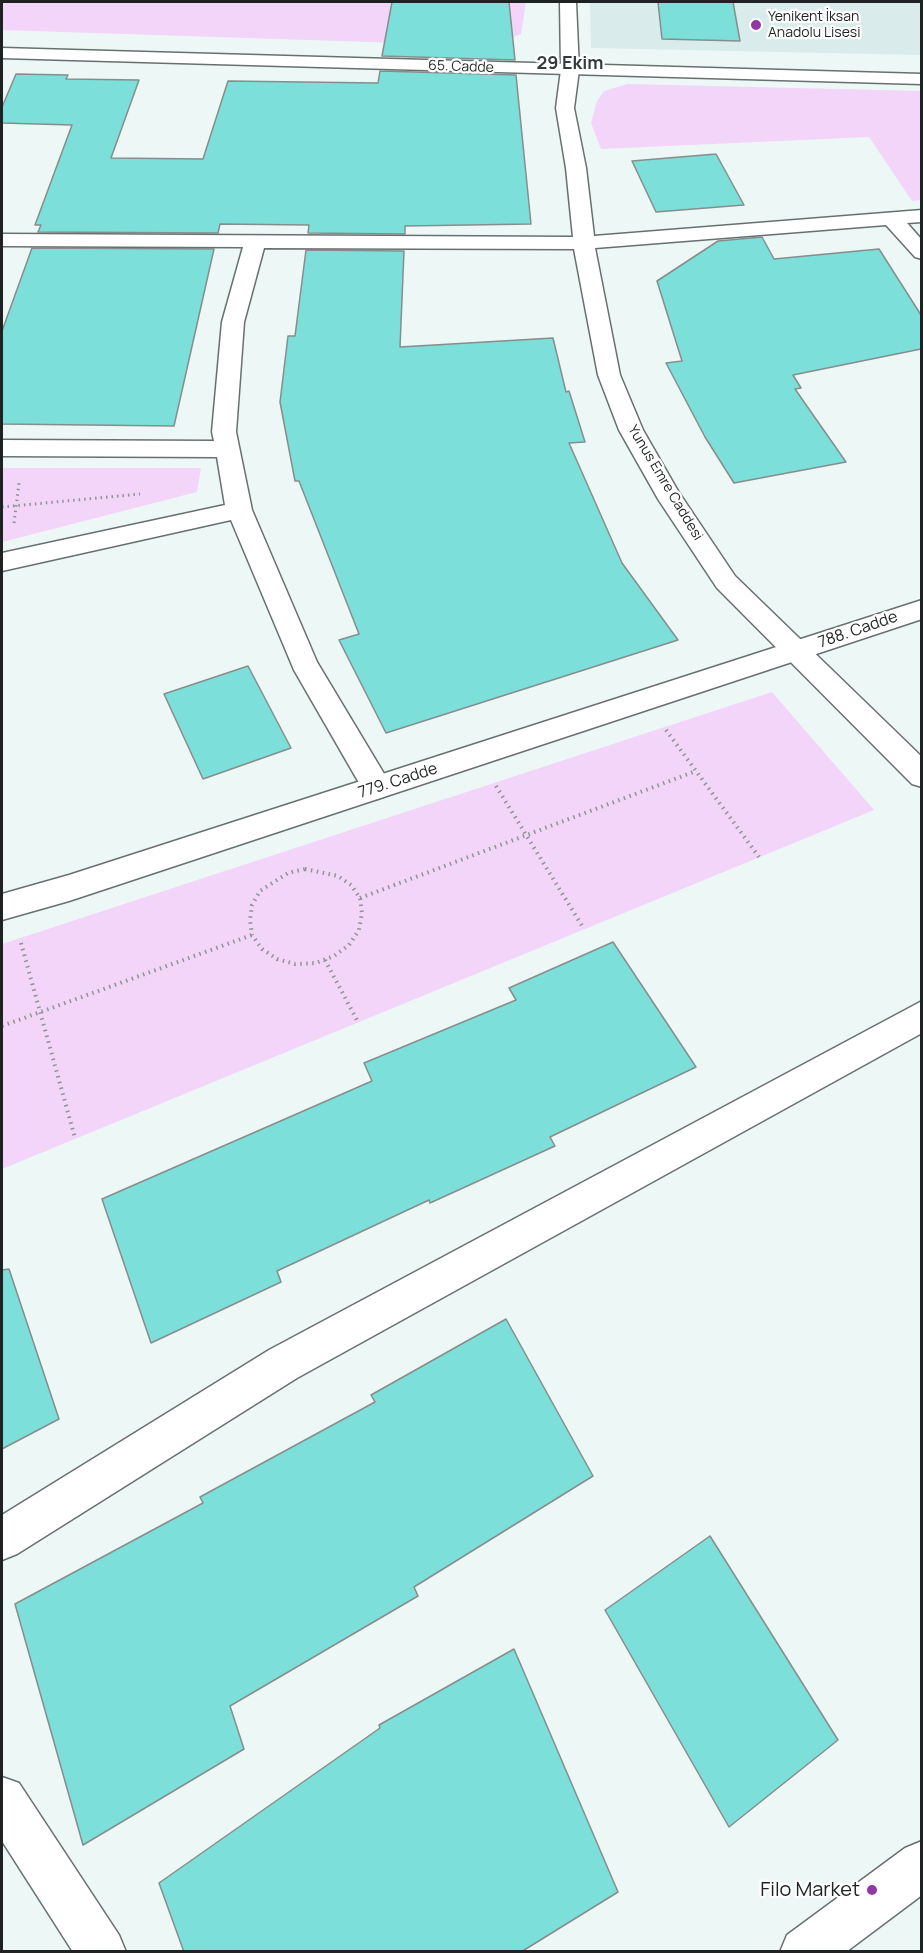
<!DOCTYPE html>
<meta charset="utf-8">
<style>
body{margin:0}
#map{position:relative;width:923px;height:1953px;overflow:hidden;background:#edf7f6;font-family:Manrope,sans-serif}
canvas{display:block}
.frame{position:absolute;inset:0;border:3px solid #1f2222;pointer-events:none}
</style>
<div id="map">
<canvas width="923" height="1953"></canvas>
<div class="frame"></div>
</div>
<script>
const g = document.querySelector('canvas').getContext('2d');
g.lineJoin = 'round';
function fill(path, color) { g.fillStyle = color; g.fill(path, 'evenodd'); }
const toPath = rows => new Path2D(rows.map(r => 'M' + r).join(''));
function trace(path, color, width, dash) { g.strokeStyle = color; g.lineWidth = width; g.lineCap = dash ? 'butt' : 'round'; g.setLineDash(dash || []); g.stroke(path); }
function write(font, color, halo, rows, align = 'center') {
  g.font = font + ' Manrope,sans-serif'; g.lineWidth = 4.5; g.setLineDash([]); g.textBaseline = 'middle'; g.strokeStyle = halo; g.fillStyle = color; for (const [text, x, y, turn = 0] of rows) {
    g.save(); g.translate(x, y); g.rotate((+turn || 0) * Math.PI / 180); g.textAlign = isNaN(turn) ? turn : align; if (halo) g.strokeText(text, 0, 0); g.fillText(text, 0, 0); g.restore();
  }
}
fill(toPath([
 [590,2,921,2,921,55,591,48]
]), '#d9eceb');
fill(toPath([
 [2,2,526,2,521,34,508,39,461,45,2,30],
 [628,84,921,91,921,200,912,201,869,137,601,149,591,123,597,101,604,91],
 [2,468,201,468,197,492,2,542],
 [772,692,874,810,2,1169,2,944]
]), '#f2d5f9');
const building = toPath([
 [392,2,509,2,515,60,382,56,392,2],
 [658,2,733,2,740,41,662,39,658,2],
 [380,71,516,75,531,224,405,226,405,234,308,233,309,225,220,224,218,233,38,232,41,225,35,225,72,125,2,123,2,107,16,74,68,75,66,79,139,80,111,158,203,159,228,81,378,83,380,71],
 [716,154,744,205,656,212,632,161,716,154],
 [762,237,774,259,879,249,921,315,921,349,793,375,801,388,795,389,846,462,734,483,705,437,666,363,682,361,657,281,718,241,762,237],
 [32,248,214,249,174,426,2,424,2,331,32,248],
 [306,250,404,251,400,347,553,338,566,392,569,391,585,442,569,443,622,563,678,640,386,733,339,640,359,634,299,481,295,481,280,402,288,336,295,336,306,250],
 [248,666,291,748,203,779,164,694,248,666],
 [613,942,696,1067,550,1137,555,1146,430,1203,429,1200,277,1271,281,1282,151,1343,102,1199,372,1081,364,1063,516,1000,509,988,613,942],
 [9,1269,59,1419,2,1449,2,1270,9,1269],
 [506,1319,593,1476,414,1587,418,1596,230,1706,244,1749,83,1845,15,1604,203,1503,200,1497,375,1402,371,1395,506,1319],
 [710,1536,838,1740,729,1827,605,1610,710,1536],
 [514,1649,618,1892,521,1952,184,1952,159,1883,380,1728,379,1725,514,1649]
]);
fill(building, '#7ddfd9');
trace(building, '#858e8d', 1.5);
const minor = toPath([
 [560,2,576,2,579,70,574,108,586,168,594,236,922,210,922,222,907,223,922,240,922,259,915,257,886,225,595,248,620,375,643,430,678,491,735,576,922,757,922,787,912,784,717,588,658,499,619,430,598,375,574,249,264,248,244,322,236,432,252,510,317,662,392,787,388,795,377,799,366,795,294,670,231,520,2,571,2,553,225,505,217,457,2,456,2,440,214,441,212,432,222,322,243,247,2,246,2,234,573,237,566,168,556,108,561,70,560,2],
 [922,1001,922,1033,297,1378,17,1554,2,1560,2,1515,269,1350,922,1001],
 [2,1777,19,1783,119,1935,126,1952,73,1952,2,1841,2,1777]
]);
const tertiary = toPath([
 [922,600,922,619,69,901,2,920,2,894,69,875,922,600],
 [922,1841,922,1895,846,1952,780,1952,787,1935,905,1848,922,1841]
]);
const secondary = toPath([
 [2,48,922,74,922,84,2,58,2,48]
]);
trace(minor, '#68706f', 3);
trace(tertiary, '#68706f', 3);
trace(secondary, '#68706f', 3);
trace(toPath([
 [2,507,140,494],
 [14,523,19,483]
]), '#8e9595', 3, [1.5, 4]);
trace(toPath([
 [666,730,759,857],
 [496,786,584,929],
 [305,869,338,876,351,885,360,898,362,913,359,930,349,945,334,956,316,963,295,964,277,959,262,949,252,935,250,920,252,905,260,891,288,873,305,869],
 [360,898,696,771],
 [21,943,75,1138],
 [325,960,358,1022],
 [2,1026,252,935]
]), '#8e9595', 4, [1.5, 4.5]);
fill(minor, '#fff');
fill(tertiary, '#fff');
fill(secondary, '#fff');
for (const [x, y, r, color] of [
 [756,25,6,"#9138a4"],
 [872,1890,6,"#9138a4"]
]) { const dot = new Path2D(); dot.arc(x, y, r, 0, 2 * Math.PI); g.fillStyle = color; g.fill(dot); trace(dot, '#fff', 2); }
write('14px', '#1f2222', '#fff', [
 ["Yenikent İksan",768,17],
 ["Anadolu Lisesi",768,33]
], 'left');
write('14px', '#1f2222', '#fff', [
 ["65. Cadde",461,67,2],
 ["Yunus Emre Caddesi",665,483,59]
]);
write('16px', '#1f2222', '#fff', [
 ["788. Cadde",858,630,-19],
 ["779. Cadde",398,781,-18]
]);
write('bold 18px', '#343c3b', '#fff', [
 ["29 Ekim",570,64]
]);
write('20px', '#1f2222', '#fff', [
 ["Filo Market",860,1890]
], 'right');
</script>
